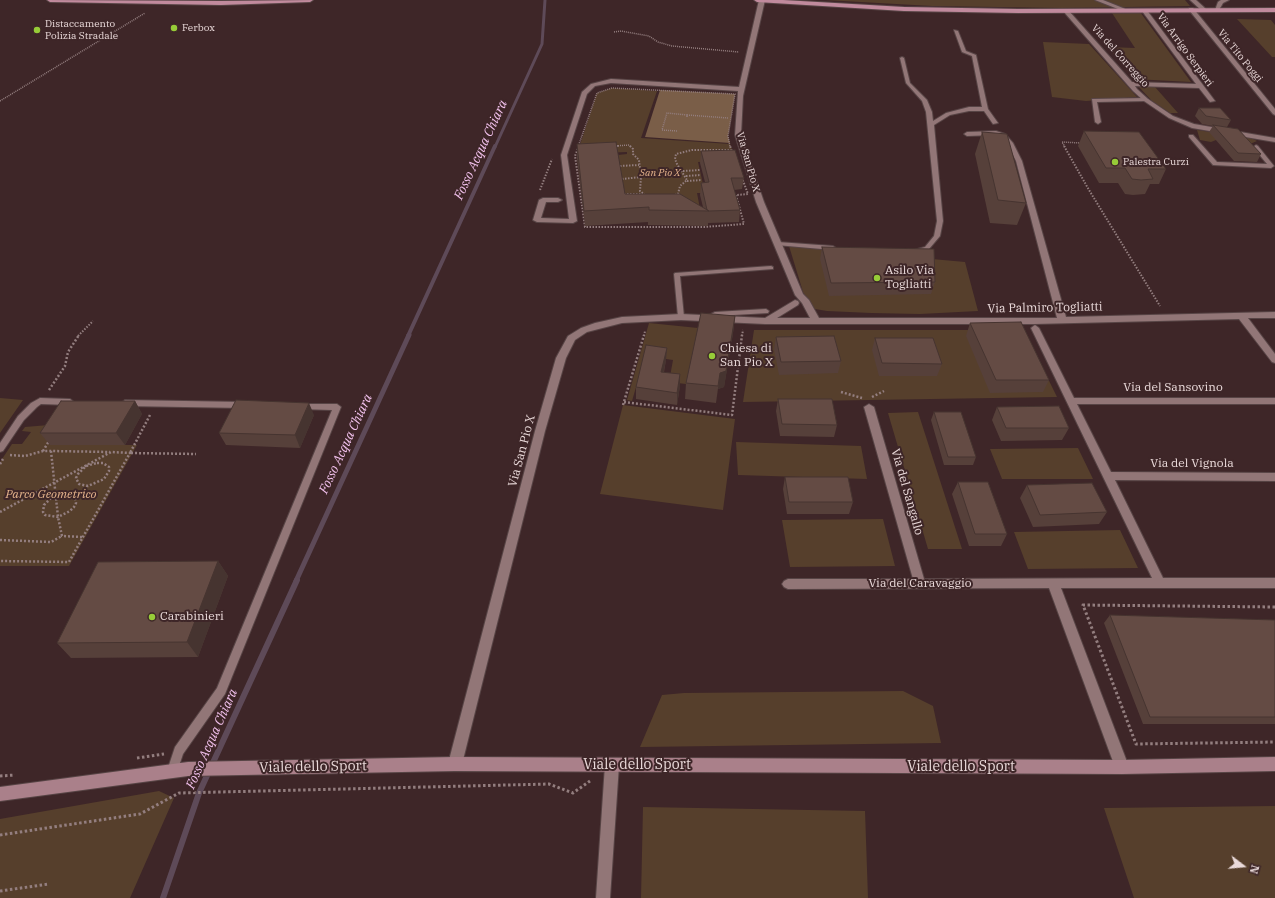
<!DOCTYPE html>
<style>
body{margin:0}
#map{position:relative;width:1275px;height:898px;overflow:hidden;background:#3e2628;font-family:"IBM Plex Serif",serif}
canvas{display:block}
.north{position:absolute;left:1223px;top:846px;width:40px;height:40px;-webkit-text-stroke:3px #3e2628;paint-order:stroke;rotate:106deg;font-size:11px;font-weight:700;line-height:16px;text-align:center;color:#eadada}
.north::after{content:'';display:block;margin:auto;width:14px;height:18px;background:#eadada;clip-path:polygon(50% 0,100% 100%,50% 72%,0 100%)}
</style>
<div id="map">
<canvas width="1275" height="898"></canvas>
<div class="north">N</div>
</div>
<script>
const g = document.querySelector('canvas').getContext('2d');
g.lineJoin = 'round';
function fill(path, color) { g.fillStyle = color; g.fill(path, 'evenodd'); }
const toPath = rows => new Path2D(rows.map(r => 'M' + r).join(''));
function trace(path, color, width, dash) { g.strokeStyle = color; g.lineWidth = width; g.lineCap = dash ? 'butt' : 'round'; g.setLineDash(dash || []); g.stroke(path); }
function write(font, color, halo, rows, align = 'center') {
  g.font = font + ' "IBM Plex Serif",serif'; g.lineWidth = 4; g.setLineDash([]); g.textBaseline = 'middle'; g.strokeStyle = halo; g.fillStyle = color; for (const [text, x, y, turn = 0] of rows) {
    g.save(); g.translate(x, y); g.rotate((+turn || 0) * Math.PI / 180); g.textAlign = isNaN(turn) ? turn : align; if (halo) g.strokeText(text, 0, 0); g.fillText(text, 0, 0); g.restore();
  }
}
fill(toPath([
 [825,0,1185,0,1190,6,1062,8,932,6],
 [1140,12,1191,82,1134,79,1108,47,1135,48,1112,13],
 [1237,19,1271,20,1275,25,1275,57,1272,57],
 [1043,42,1089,44,1137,97,1086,101,1052,97],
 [1139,87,1155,87,1178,113,1170,113,1152,101],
 [612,88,657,91,641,138,730,144,736,161,698,162,705,193,697,193,702,219,627,208,618,155,627,154,627,152,577,154,597,93],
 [1197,130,1251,138,1257,141,1250,144,1216,140,1211,142,1200,140],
 [789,246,965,262,978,311,920,314,871,313,827,311,815,309,804,295],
 [649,323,698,328,686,384,669,382,673,360,645,356,632,401,627,400],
 [754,330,1024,330,1057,397,743,402],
 [0,398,23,400,0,433],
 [623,405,735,419,723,510,600,494],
 [918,412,962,549,928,549,888,413],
 [49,425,50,445,137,445,69,566,0,566,0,462,12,444,22,444,31,432,22,431,25,427],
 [736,442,861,446,867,479,738,475],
 [1078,448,1093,479,1002,479,990,449],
 [883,519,895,566,790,567,782,520],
 [1120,530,1138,568,1028,569,1014,532],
 [903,691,933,706,941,743,640,747,662,695,684,693],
 [159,791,174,798,130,898,0,898,0,819],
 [1275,806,1275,898,1134,898,1104,808],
 [643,807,865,811,868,898,641,898]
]), '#563f2c');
fill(toPath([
 [660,90,735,94,728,136,730,143,645,137]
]), '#7a5e48');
trace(toPath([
 [495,147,542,44,545,0]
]), '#5e4a58', 3);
trace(toPath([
 [408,336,495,146]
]), '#5e4a58', 4);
trace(toPath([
 [296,581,409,335]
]), '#5e4a58', 5);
trace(toPath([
 [163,898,199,793,297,580]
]), '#5e4a58', 6);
const lane = toPath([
 [954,30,958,31,966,51,976,55,988,109,998,123,993,124,984,111,969,111,950,115,934,125,943,221,940,236,929,249,912,254,910,253,910,251,925,247,934,236,937,221,926,112,922,101,906,83,900,58,902,57,904,58,910,83,927,100,932,112,933,121,946,113,969,107,982,107,972,56,962,52,954,30],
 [1146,98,1149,100,1148,101,1097,102,1101,122,1098,124,1095,122,1092,99,1146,98],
 [1189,135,1193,135,1217,162,1267,164,1253,147,1256,145,1258,146,1274,166,1271,168,1213,165,1189,137,1189,135],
 [778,242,833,246,836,248,833,250,776,245,776,243,778,242],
 [771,266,773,267,773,269,680,276,684,317,681,319,678,317,674,274,675,273,771,266],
 [766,309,769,311,768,313,716,316,706,320,703,318,715,312,766,309],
 [40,398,70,399,74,402,70,405,41,404,37,407,24,420,3,451,0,452,0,443,18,416,31,403,40,398],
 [1072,398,1275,398,1275,404,1072,404,1068,401,1072,398],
 [125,400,244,402,248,405,244,408,125,406,121,403,125,400],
 [301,404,337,404,341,407,225,694,183,754,176,775,172,776,168,775,167,771,175,747,217,688,332,410,298,409,297,407,298,405,301,404]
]);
const street = toPath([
 [759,0,765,0,743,96,741,135,764,202,803,294,809,300,819,318,1057,318,1016,161,1008,145,1001,136,996,135,967,136,964,134,967,132,996,131,1005,134,1013,143,1022,161,1066,317,1275,312,1275,318,1248,318,1275,354,1275,363,1272,362,1239,319,1034,324,765,324,681,320,622,323,587,332,575,340,566,358,545,431,462,764,460,769,455,771,450,769,448,764,535,431,556,358,568,336,581,328,595,323,622,317,681,314,765,318,795,300,798,301,799,303,798,305,777,318,810,318,802,303,795,295,756,202,735,135,738,91,611,83,595,86,587,94,567,155,577,221,573,223,537,222,533,220,539,200,543,198,558,198,562,200,558,202,546,202,541,218,569,219,561,155,582,92,591,84,611,79,739,87,759,0],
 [1095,0,1103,0,1128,10,1123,11,1095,0],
 [1190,0,1196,0,1206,9,1201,10,1190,0],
 [1221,0,1229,0,1223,3,1219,10,1215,10,1218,2,1221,0],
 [1189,8,1193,8,1275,109,1275,115,1273,114,1189,10,1189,8],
 [1142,9,1146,9,1215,101,1210,102,1199,88,1135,86,1137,89,1148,99,1173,116,1194,124,1275,138,1275,142,1192,128,1169,118,1144,101,1133,91,1064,12,1069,11,1132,82,1196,84,1142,11,1142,9],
 [1035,325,1039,328,1111,472,1275,473,1275,481,1115,480,1163,578,1275,578,1275,588,1061,588,1129,767,1127,772,1122,774,1117,772,1115,767,1049,588,788,589,784,587,782,584,784,581,788,579,913,579,864,407,869,404,874,407,924,579,1152,578,1031,328,1035,325],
 [612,758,617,760,619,765,610,898,596,898,605,765,607,760,612,758]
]);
const secondary = toPath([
 [455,757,1122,760,1275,757,1275,771,1122,774,455,771,188,776,0,801,0,787,188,762,455,757]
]);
const primary = toPath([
 [47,0,221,1,313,0,310,2,221,5,50,2,47,0],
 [754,0,783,0,904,7,1018,9,1275,8,1275,12,1018,13,904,11,757,2,754,0]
]);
trace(lane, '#574445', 2);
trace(street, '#574445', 2);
trace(secondary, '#574445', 2);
trace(primary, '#574445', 2);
trace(toPath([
 [614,32,621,31,649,36,658,42,672,46,739,52],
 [0,101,145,13],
 [687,117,687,115,728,118],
 [677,131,662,130,667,113,687,115],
 [614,146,629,145,631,147],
 [578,147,597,93,612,88,735,94,728,136,730,147],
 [1065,147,1062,142,1081,143]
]), '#937e7f', 1.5, [1, 1]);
trace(toPath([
 [579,146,575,156,585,227,704,227,744,224,736,195,748,194,730,146],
 [614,146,620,146],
 [630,146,633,149,633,154,639,160,641,177,640,191,646,196],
 [1064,146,1089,190,1160,306],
 [620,166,639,165],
 [683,171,700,170],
 [686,176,701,175],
 [622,179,641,177],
 [687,181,702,180],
 [540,190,552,159],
 [624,194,643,194],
 [675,195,678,194,680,186,687,180,677,164,675,159,676,154,692,150,731,150],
 [78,336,93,321],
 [644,336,645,331],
 [742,336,743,330]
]), '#937e7f', 2, [1.5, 1.5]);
trace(toPath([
 [49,390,65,366,68,352,79,335],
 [841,392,862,398],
 [872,397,884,391],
 [624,402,732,415,742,335],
 [623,405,644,335],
 [150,415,130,453,196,454],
 [43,451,49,441],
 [10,455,25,456,43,451,51,451],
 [97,463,103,463,109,467,109,471,104,479,88,486,79,484,76,478,78,474,86,466,97,463],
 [0,464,3,459],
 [62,493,72,494,75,496,76,503,74,507,70,511,58,517,45,515,43,512,44,505,51,498,62,493],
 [0,512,111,452,130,453,69,562,0,561],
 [82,537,62,536,58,517,51,451,110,452],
 [0,540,51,542,62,536]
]), '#937e7f', 2.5, [2, 2]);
trace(toPath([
 [1275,607,1083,605,1136,744,1275,742],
 [137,758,164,754],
 [0,776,15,775],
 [0,835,140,814,179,793,549,784,573,793,590,781],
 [0,891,49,884]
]), '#937e7f', 3, [2.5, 2.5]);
fill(lane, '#927677');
fill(street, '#927677');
fill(secondary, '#aa808a');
fill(primary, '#c18a9d');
fill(toPath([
 [1199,108,1231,120,1227,127,1261,154,1257,162,1234,161,1209,132,1213,126,1202,124,1195,116],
 [1084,131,1166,169,1159,184,1150,184,1145,194,1133,195,1125,194,1118,183,1099,183,1078,146],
 [982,132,1026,203,1017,225,990,223,975,154],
 [577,144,625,194,703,207,700,195,701,183,705,182,700,163,701,151,744,178,742,189,734,190,740,210,739,222,708,223,708,226,648,225,648,222,585,226,577,159],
 [822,247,935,282,931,294,829,296,820,259],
 [735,316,733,333,724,387,718,389,716,403,685,399,686,383],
 [970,323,1049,380,1043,392,990,393,966,336],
 [776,337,841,361,838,373,779,375,774,349],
 [875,338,942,364,937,376,879,376,872,350],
 [667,348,666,360,664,372,680,386,677,405,636,399,636,387],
 [778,399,837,425,834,437,780,436,776,411],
 [135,401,142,414,125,445,50,445,40,433],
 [997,407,1069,428,1062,440,1001,441,992,420],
 [934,412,976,457,973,465,944,465,931,420],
 [314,415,300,448,226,445,219,433],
 [785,477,853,502,849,514,787,514,783,489],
 [958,482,1007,534,1001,546,969,546,952,494],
 [1027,485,1107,512,1099,524,1033,527,1020,498],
 [218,561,228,576,198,657,71,658,57,643],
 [1110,615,1275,620,1275,724,1143,724,1104,623]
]), '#56403a');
fill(toPath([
 [735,316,733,333,724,387,718,389,716,403,720,373],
 [667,348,666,360,661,384,661,372],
 [680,374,680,386,677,405,677,393],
 [135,401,142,414,125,445,116,433],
 [309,403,314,415,300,448,295,435],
 [218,561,228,576,198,657,187,642]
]), '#463430');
const building = toPath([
 [1199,108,1220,108,1231,120,1206,116,1199,108],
 [1213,125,1238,129,1261,154,1238,153,1213,125],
 [1084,131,1139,132,1166,169,1148,169,1153,179,1141,180,1132,179,1125,168,1106,168,1084,131],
 [982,132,1007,134,1026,203,998,200,982,132],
 [616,142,625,194,680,194,709,211,649,210,649,207,584,211,577,144,616,142],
 [735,150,744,178,731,178,740,210,709,211,707,210,701,183,709,182,701,151,735,150],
 [822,247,934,249,935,282,831,283,822,247],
 [701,313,735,316,726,371,720,373,718,386,686,383,701,313],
 [1021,322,1049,380,996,380,970,323,1021,322],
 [834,336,841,361,781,362,776,337,834,336],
 [875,338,933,338,942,364,882,363,875,338],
 [646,345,667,348,661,372,680,374,677,393,636,387,646,345],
 [778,399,832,399,837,425,782,424,778,399],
 [236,400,309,403,295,435,219,433,236,400],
 [61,401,135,401,116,433,40,433,61,401],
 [1059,406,1069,428,1006,428,997,407,1059,406],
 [934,412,961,412,976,457,948,457,934,412],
 [785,477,848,477,853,502,789,502,785,477],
 [958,482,988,482,1007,534,975,534,958,482],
 [1092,483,1107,512,1040,515,1027,485,1092,483],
 [218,561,187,642,57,643,98,562,218,561],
 [1110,615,1275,620,1275,717,1150,717,1110,615]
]);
fill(building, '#644b44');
trace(building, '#463430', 1);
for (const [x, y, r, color] of [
 [174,28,4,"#97cc38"],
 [37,30,4,"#97cc38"],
 [1115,162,4,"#97cc38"],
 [877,278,4,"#97cc38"],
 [712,356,4,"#97cc38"],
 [152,617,4,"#97cc38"]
]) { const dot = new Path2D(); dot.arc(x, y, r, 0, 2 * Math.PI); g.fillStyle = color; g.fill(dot); trace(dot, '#3e2628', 1.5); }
write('10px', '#eadada', '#3e2628', [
 ["Distaccamento",45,24],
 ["Polizia Stradale",45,36],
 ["Ferbox",182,28],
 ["Palestra Curzi",1123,162]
], 'left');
write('10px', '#eadada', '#3e2628', [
 ["Via Arrigo Serpieri",1185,50,54],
 ["Via del Correggio",1120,56,48],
 ["Via Tito Poggi",1240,56,51],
 ["Via San Pio X",748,162,74]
]);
write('italic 10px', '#e6b48c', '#3e2628', [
 ["San Pio X",660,173]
]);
write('12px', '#eadada', '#3e2628', [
 ["Asilo Via",885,271],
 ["Togliatti",885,285],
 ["Chiesa di",720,349],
 ["San Pio X",720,363],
 ["Carabinieri",160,617]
], 'left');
write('12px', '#eadada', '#3e2628', [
 ["Via Palmiro Togliatti",1045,308,-1],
 ["Via del Sansovino",1173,388],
 ["Via San Pio X",522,451,-75],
 ["Via del Vignola",1192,464],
 ["Via del Sangallo",907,492,74],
 ["Via del Caravaggio",920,584]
]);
write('italic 12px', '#e6b48c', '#3e2628', [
 ["Parco Geometrico",51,495]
]);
write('italic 13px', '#f3c2ee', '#3e2628', [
 ["Fosso Acqua Chiara",481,150,-65],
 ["Fosso Acqua Chiara",346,444,-65],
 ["Fosso Acqua Chiara",212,739,-66]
]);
write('14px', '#eadada', '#3e2628', [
 ["Viale dello Sport",637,765],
 ["Viale dello Sport",313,767,-1],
 ["Viale dello Sport",961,767]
]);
</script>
